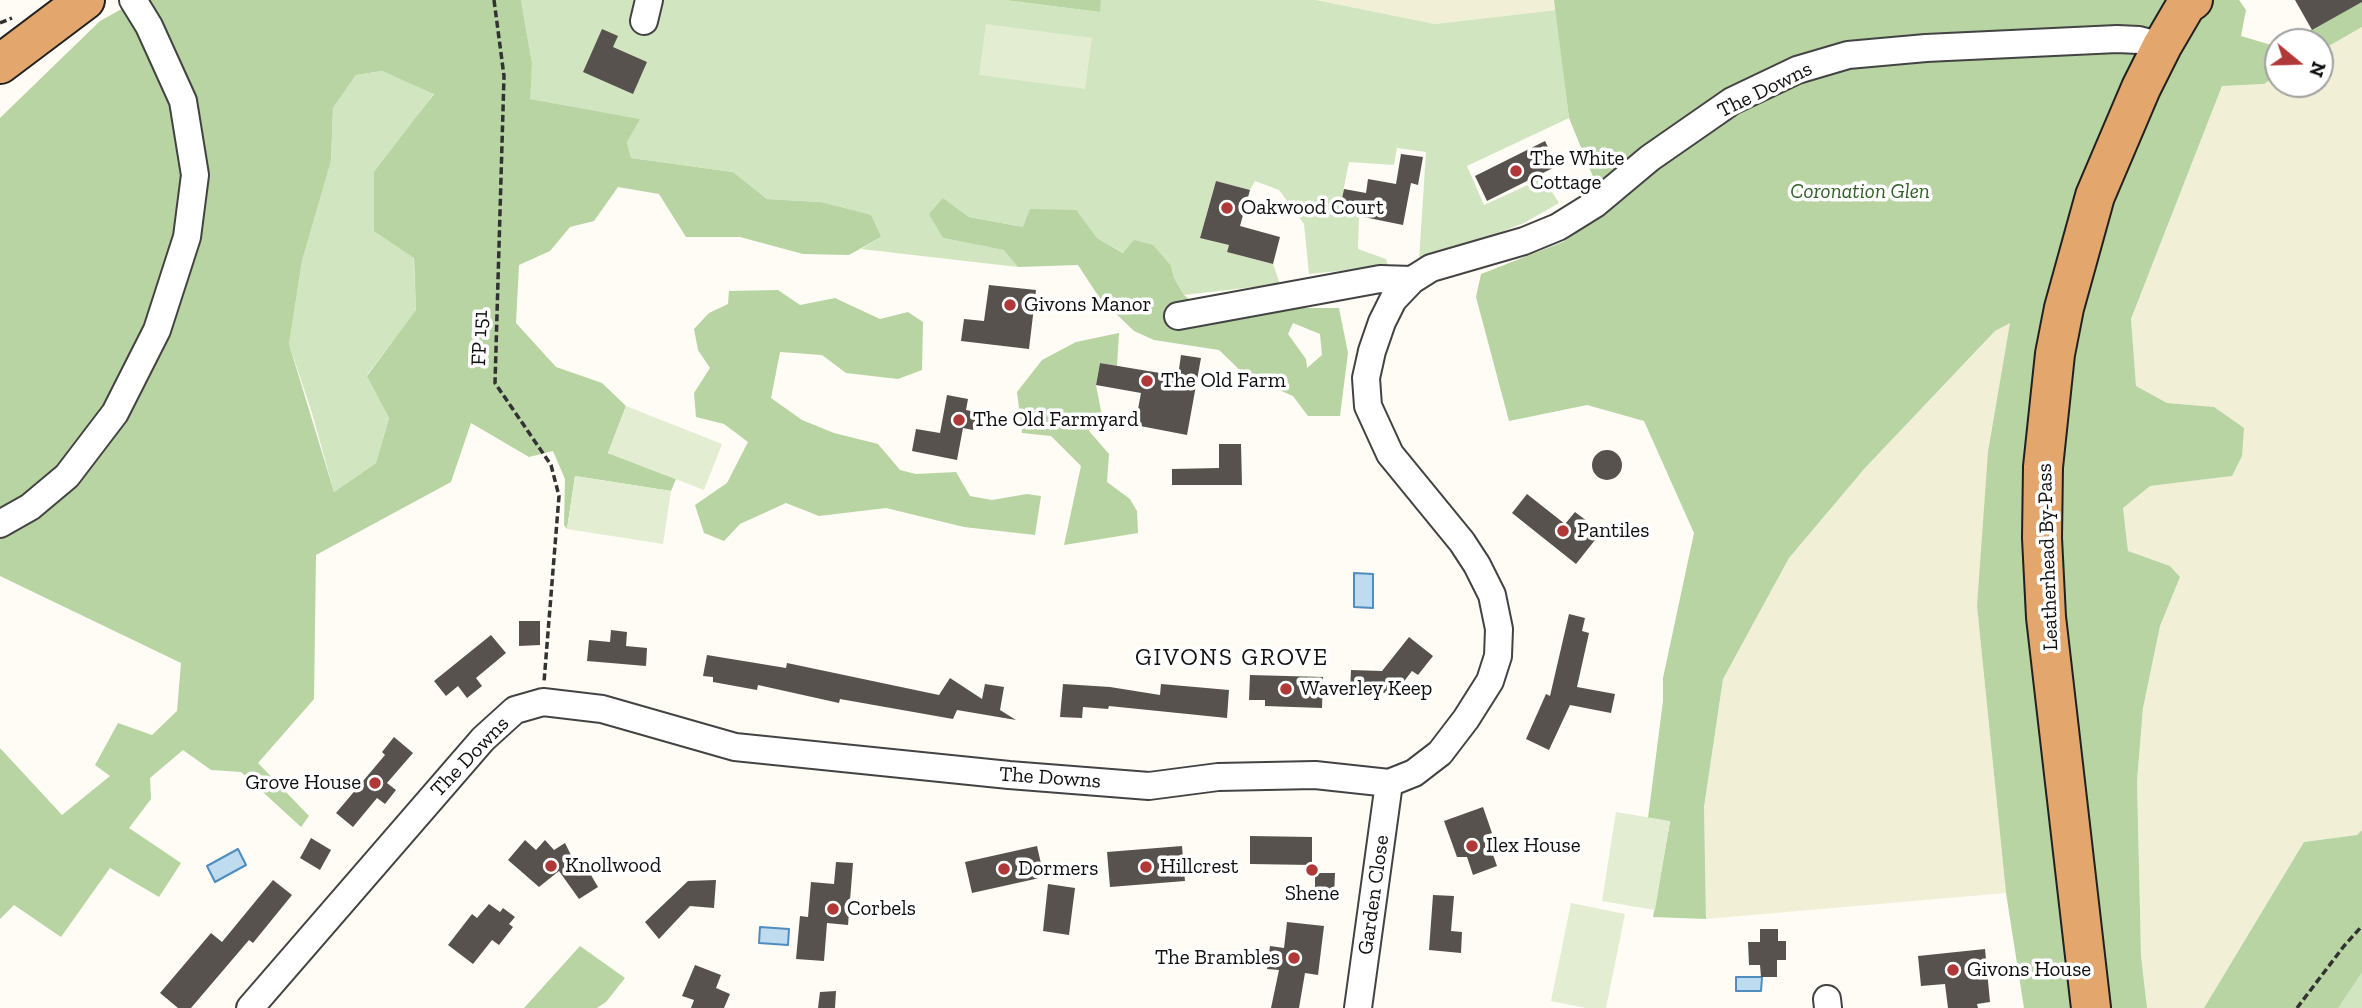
<!DOCTYPE html>
<style>
body{margin:0}
#map{position:relative;width:2362px;height:1008px;overflow:hidden;background:#fefcf4;font-family:"Zilla Slab",serif}
canvas{display:block}
.north{position:absolute;left:2264px;top:28px;width:70px;height:70px;box-sizing:border-box;background:#fff;border:2px solid #9f9f9f;border-radius:50%;rotate:109deg;font-size:19px;font-weight:700;line-height:28px;text-align:center;color:#101010}
.north::after{content:'';display:block;margin:auto;width:24px;height:32px;background:#b03839;clip-path:polygon(50% 0,100% 100%,50% 72%,0 100%)}
</style>
<div id="map">
<canvas width="2362" height="1008"></canvas>
<div class="north">N</div>
</div>
<script>
const context = document.querySelector('canvas').getContext('2d');
context.lineJoin = 'round';
function fill(path, color) {
  context.fillStyle = color;
  context.fill(path, 'evenodd');
}
function shape(rows) {
  const path = new Path2D();
  for (const r of rows) {
    if (r.length === 3) {
      path.moveTo(r[0] + r[2], r[1]);
      path.arc(r[0], r[1], r[2], 0, 2 * Math.PI);
      continue;
    }
    path.moveTo(r[0], r[1]);
    for (let i = 2; i < r.length; i += 2) path.lineTo(r[i], r[i + 1]);
  }
  return path;
}
function stroke(path, color, width, dash) {
  context.strokeStyle = color;
  context.lineWidth = width;
  context.lineCap = dash ? 'butt' : 'round';
  context.setLineDash(dash || []);
  context.stroke(path);
}
function label(font, color, halo, rows, align = 'center') {
  context.font = font + ' "Zilla Slab",serif';
  context.lineWidth = 7;
  context.setLineDash([]);
  context.textBaseline = 'middle';
  context.strokeStyle = halo;
  context.fillStyle = color;
  for (const [text, x, y, turn = 0] of rows) {
    context.save();
    context.translate(x, y);
    context.rotate((+turn || 0) * Math.PI / 180);
    context.textAlign = isNaN(turn) ? turn : align;
    if (halo) context.strokeText(text, 0, 0);
    context.fillText(text, 0, 0);
    context.restore();
  }
}
const farmland = shape([
 [1316,0,1554,0,1556,10,1435,24],
 [2362,27,2362,830,2357,835,2304,842,2204,1008,2147,1008,2141,956,2137,781,2143,708,2160,626,2180,577,2170,566,2128,551,2123,507,2150,486,2232,476,2214,407,2167,403,2136,386,2131,319,2222,86,2264,84,2278,75,2278,84,2320,84,2320,51],
 [2010,322,1977,606,2006,893,1706,919,1704,807,1723,679,1789,558,1865,468,1995,331]
]);
const green = shape([
 [521,0,1005,0,1099,12,1101,0,1316,0,1435,24,1556,10,1569,118,1467,166,1484,205,1543,178,1559,203,1524,223,1457,249,1419,260,1426,152,1397,148,1394,165,1349,162,1339,212,1359,216,1358,249,1386,259,1388,266,1309,274,1304,224,1279,190,1255,181,1250,190,1216,181,1200,237,1229,245,1227,252,1273,264,1280,284,1184,295,1174,278,1171,266,1124,253,1097,238,1075,210,1023,227,969,217,943,198,943,238,1005,250,1018,267,861,249,881,237,820,202,767,199,733,172,631,158,627,142,639,119,529,99,532,63],
 [382,71,434,93,408,130,416,311,367,375,389,418,376,463,334,492,312,413,289,344,302,261,331,161,333,108,356,75],
 [2362,939,2362,1008,2305,1008]
]);
const forest = shape([
 [138,0,521,0,532,63,530,99,640,119,627,142,631,158,733,172,767,199,820,202,871,215,881,237,849,255,803,254,740,237,686,237,659,194,618,187,594,221,570,227,550,251,519,265,516,323,556,367,602,383,626,406,608,453,676,479,671,491,575,476,567,529,564,525,565,479,553,451,529,457,471,423,451,482,316,555,314,699,258,763,309,816,301,827,241,772,211,770,183,750,150,778,151,799,129,828,181,863,159,897,110,868,61,937,14,905,0,919,0,748,62,815,110,776,95,765,118,723,152,735,177,711,181,663,0,576,0,118,100,21],
 [382,71,434,94,374,172,374,231,414,258,416,310,367,376,389,418,376,463,334,492,289,344,302,261,331,161,333,108,356,75],
 [1005,0,1101,0,1100,12],
 [1554,0,2169,0,2039,400,2077,1008,2024,1008,2006,893,1977,606,1988,452,2010,323,1995,331,1865,468,1789,558,1723,679,1704,807,1706,919,1653,917,1670,822,1648,818,1663,701,1663,678,1694,533,1644,421,1587,405,1509,421,1476,297,1481,274,1563,242,1607,211,1569,118],
 [2210,0,2239,0,2246,10,2241,36,2278,47,2278,75,2264,84,2222,86,2131,319,2136,386,2167,403,2214,407,2244,428,2242,456,2232,476,2150,486,2123,508,2128,551,2170,566,2180,577,2160,626,2143,708,2137,781,2141,956,2147,1008,2107,1008,2062,622,2060,491,2070,364,2107,217,2142,108],
 [2362,2,2362,27,2320,51,2320,42,2289,42],
 [943,198,969,217,1023,227,1030,209,1076,210,1097,238,1123,253,1134,240,1153,245,1171,266,1174,278,1184,295,1215,323,1284,308,1339,308,1348,353,1340,416,1308,416,1293,396,1246,376,1219,350,1154,340,1134,331,1099,297,1078,265,1018,267,1004,250,943,238,929,214],
 [1293,323,1320,334,1322,355,1307,368,1306,359,1288,334],
 [778,290,800,305,835,298,880,319,908,312,923,322,922,370,898,379,846,373,822,355,780,352,771,398,802,420,834,433,878,444,900,470,916,474,956,472,970,496,992,500,1027,494,1041,496,1035,535,964,527,886,508,819,516,786,503,740,524,724,541,704,533,695,505,727,483,748,442,724,424,696,417,694,393,710,368,698,350,694,329,709,313,728,304,729,291],
 [1119,333,1117,366,1100,363,1096,385,1102,416,1089,431,1109,454,1107,482,1130,499,1137,511,1138,533,1064,545,1081,466,1051,436,1022,433,1017,392,1042,360,1076,342],
 [2362,830,2362,972,2338,1008,2204,1008,2304,842,2357,835],
 [580,946,625,978,606,1002,597,1008,524,1008]
]);
const pitch = shape([
 [986,24,1092,38,1085,89,979,75],
 [626,406,722,444,704,490,608,453],
 [575,476,671,491,663,544,567,529],
 [1616,812,1670,821,1655,910,1602,901],
 [1571,903,1625,914,1606,1008,1586,1008,1551,1001]
]);
const water = shape([
 [1354,573,1373,574,1373,608,1354,607,1354,573],
 [238,849,246,865,215,882,207,866,238,849],
 [760,927,789,929,788,945,759,943,760,927],
 [1736,977,1762,977,1761,991,1736,991,1736,977]
]);
const building = shape([
 [2295,0,2362,0,2362,2,2312,30],
 [602,29,618,36,613,47,647,62,633,94,583,72],
 [1545,141,1557,166,1487,201,1475,176],
 [1401,154,1423,157,1418,185,1411,183,1403,225,1339,212,1344,189,1366,193,1368,179,1396,184],
 [1216,181,1250,190,1240,226,1280,237,1273,264,1227,252,1229,245,1200,238],
 [989,285,1036,290,1029,349,961,341,964,319,984,321],
 [1181,355,1201,358,1187,435,1135,425,1141,393,1096,385,1100,363,1178,376],
 [947,395,968,399,966,410,977,412,973,430,963,428,957,460,912,451,916,429,940,433],
 [1219,444,1241,444,1242,485,1172,485,1172,469,1219,468],
 [1607,465,15],
 [1527,494,1565,524,1575,512,1595,527,1588,535,1595,540,1576,564,1512,513],
 [1569,614,1585,618,1582,631,1589,633,1577,687,1615,694,1611,713,1570,705,1549,750,1526,739,1546,694,1550,696],
 [519,621,540,621,540,645,519,646],
 [611,630,627,632,626,646,647,648,646,666,587,661,589,640,610,642],
 [491,635,506,653,476,678,482,686,467,698,458,686,446,696,434,681],
 [1409,637,1433,656,1418,675,1412,671,1395,693,1350,692,1351,670,1382,671],
 [707,655,786,668,787,663,939,695,950,678,982,699,985,684,1004,687,1000,710,1016,720,957,710,953,719,840,699,839,703,758,685,757,690,713,682,713,677,703,676],
 [1250,675,1323,677,1322,708,1265,706,1265,700,1249,700],
 [1063,684,1110,687,1160,695,1161,684,1229,690,1227,718,1109,706,1108,709,1083,707,1082,718,1060,717],
 [394,737,413,753,387,783,396,790,385,804,377,798,353,827,336,813,385,755,382,752],
 [1483,807,1492,833,1486,835,1497,866,1473,875,1467,857,1457,857,1444,821],
 [1250,836,1312,837,1312,865,1250,864],
 [311,838,331,850,320,870,300,858],
 [525,840,536,850,545,840,554,850,565,843,574,861,581,858,598,887,579,899,559,871,539,887,508,860],
 [1037,846,1044,877,972,893,965,862],
 [1182,846,1185,881,1110,887,1107,852],
 [836,862,853,863,848,925,827,923,824,961,796,959,800,916,808,917,811,882,834,884],
 [1315,873,1335,873,1334,896,1315,896],
 [273,880,292,895,253,943,249,940,191,1008,178,1008,160,993,211,933,222,942],
 [716,880,714,908,690,906,659,939,645,922,688,881],
 [1048,884,1075,888,1069,935,1043,931],
 [1433,895,1454,896,1451,931,1462,932,1461,953,1429,950],
 [489,904,500,912,503,908,515,917,509,924,513,927,499,945,492,940,473,964,448,945,472,914,477,918],
 [1287,922,1324,926,1318,975,1305,973,1299,1008,1271,1008,1279,970,1267,969,1270,946,1284,948],
 [1760,929,1778,929,1778,941,1786,941,1786,960,1777,960,1777,977,1761,977,1760,965,1749,965,1748,942,1760,942],
 [1985,949,1990,1002,1977,1004,1978,1008,1948,1008,1945,984,1921,986,1918,956],
 [695,965,721,975,716,988,730,994,724,1008,691,1008,694,1000,682,996],
 [836,991,835,1008,818,1008,820,992]
]);
const path = shape([
 [494,0,504,76,495,383,551,465,559,496,544,682],
 [0,23,12,18],
 [2297,1008,2344,946,2362,926]
]);
const minor = shape([
 [644,21,649,0],
 [1178,316,1380,279,1412,280],
 [0,524,30,507,67,476,115,413,157,330,187,237,195,175,183,101,149,26,133,0],
 [1827,999,1828,1008],
 [250,1008,483,739,515,710,543,702,602,709,735,747,1009,775,1149,786,1218,777,1315,775,1389,783,1414,773,1440,753,1466,719,1490,681,1498,656,1499,629,1492,595,1477,565,1462,542,1390,454,1368,406,1366,378,1372,351,1382,322,1393,300,1412,280,1431,268,1524,241,1558,227,1595,204,1650,158,1732,101,1797,70,1848,55,1926,48,2117,39,2139,40,2162,46],
 [1358,1008,1389,783]
]);
const highway = shape([
 [0,64,85,0],
 [2091,1008,2046,617,2042,538,2043,467,2055,354,2064,308,2095,196,2141,88,2162,46,2186,5,2193,0]
]);
const markers = [
 [1516,171,7,"#b03839"],
 [1227,208,7,"#b03839"],
 [1010,305,7,"#b03839"],
 [1147,381,7,"#b03839"],
 [959,420,7,"#b03839"],
 [1563,531,7,"#b03839"],
 [1286,689,7,"#b03839"],
 [375,783,7,"#b03839"],
 [1472,846,7,"#b03839"],
 [551,866,7,"#b03839"],
 [1146,867,7,"#b03839"],
 [1004,869,7,"#b03839"],
 [1312,870,7,"#b03839"],
 [833,909,7,"#b03839"],
 [1294,958,7,"#b03839"],
 [1953,970,7,"#b03839"]
];
const streetNames = [
 ["The Downs",1765,90,-26],
 ["FP 151",480,338,-88],
 ["Leatherhead By-Pass",2048,557,-92],
 ["The Downs",470,757,-46],
 ["The Downs",1050,778,4],
 ["Garden Close",1374,895,-82]
];
const poiNames = [
 ["The White",1530,159],
 ["Cottage",1530,183],
 ["Oakwood Court",1241,208],
 ["Givons Manor",1024,305],
 ["The Old Farm",1161,381],
 ["The Old Farmyard",973,420],
 ["Pantiles",1577,531],
 ["Waverley Keep",1300,689],
 ["Grove House",361,783,"right"],
 ["Ilex House",1486,846],
 ["Knollwood",565,866],
 ["Hillcrest",1160,867],
 ["Dormers",1018,869],
 ["Shene",1312,894,"center"],
 ["Corbels",847,909],
 ["The Brambles",1280,958,"right"],
 ["Givons House",1967,970]
];
const parkNames = [
 ["Coronation Glen",1860,192]
];
const quarterNames = [
 ["GIVONS GROVE",1232,658]
];
fill(farmland, '#f1f0d6');
fill(green, '#d2e5c1');
fill(forest, '#b7d4a2');
fill(pitch, '#e3edd1');
fill(water, '#bedbef');
stroke(water, '#4e8dbe', 2);
fill(building, '#57524d');
stroke(minor, '#434343', 30);
stroke(highway, '#212121', 42);
stroke(path, '#323232', 3.5, [7, 3.5]);
stroke(minor, '#fff', 26);
stroke(highway, '#e3a76d', 38);
for (const [x, y, r, color] of markers) {
  const dot = new Path2D();
  dot.arc(x, y, r, 0, 2 * Math.PI);
  context.fillStyle = color;
  context.fill(dot);
  stroke(dot, '#fff', 2.5);
}
label('21px', '#101010', '#fff', streetNames);
label('21px', '#101010', '#fff', poiNames, 'left');
label('italic 21px', '#316027', '#fff', parkNames);
context.letterSpacing = '2px';
label('24px', '#101010', '#fff', quarterNames);
context.letterSpacing = '0px';
</script>
